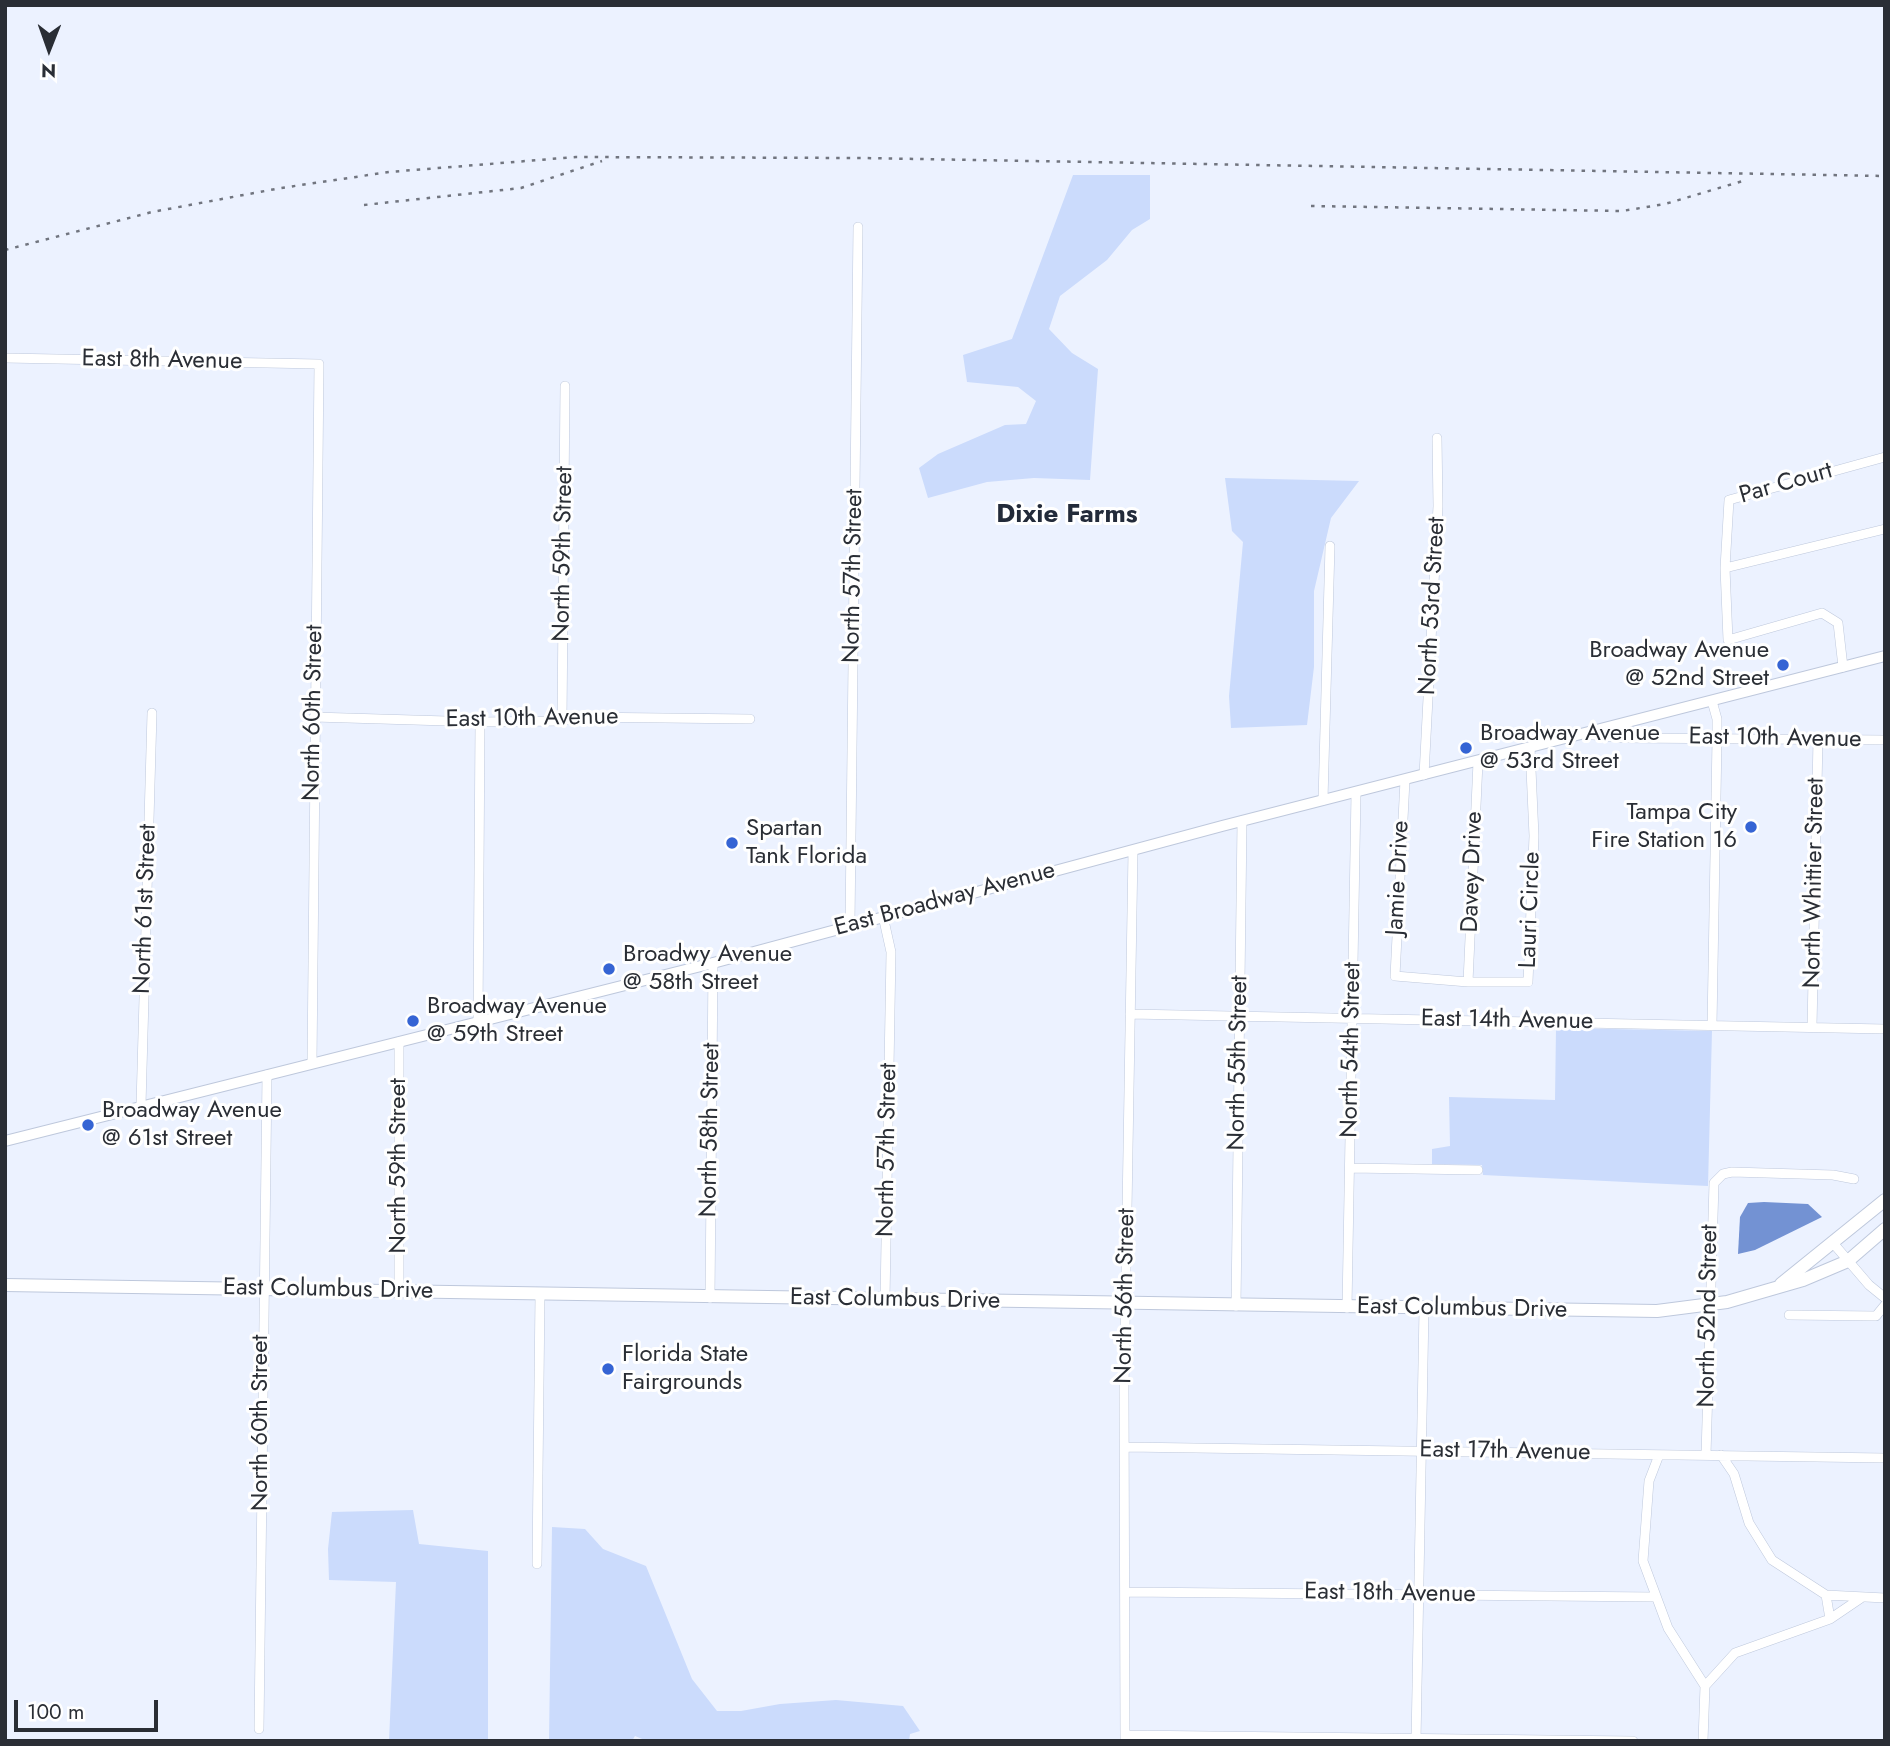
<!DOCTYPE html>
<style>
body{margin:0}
#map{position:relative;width:1890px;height:1746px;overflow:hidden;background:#ecf2ff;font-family:Jost,sans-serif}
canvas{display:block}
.frame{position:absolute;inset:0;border:7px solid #2a2e35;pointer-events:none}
.north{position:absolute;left:14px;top:14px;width:70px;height:70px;-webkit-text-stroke:5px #fff;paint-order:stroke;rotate:181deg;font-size:19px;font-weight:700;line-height:28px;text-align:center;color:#2a2e35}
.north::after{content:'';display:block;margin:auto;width:24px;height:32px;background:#2a2e35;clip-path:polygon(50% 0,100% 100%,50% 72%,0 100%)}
.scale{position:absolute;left:14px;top:1700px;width:144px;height:32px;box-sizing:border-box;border:4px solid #2a2e35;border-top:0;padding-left:9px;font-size:21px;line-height:24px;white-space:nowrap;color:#2a2e35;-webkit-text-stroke:5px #fff;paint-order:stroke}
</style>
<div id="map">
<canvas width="1890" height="1746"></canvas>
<div class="frame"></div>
<div class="north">N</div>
<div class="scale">100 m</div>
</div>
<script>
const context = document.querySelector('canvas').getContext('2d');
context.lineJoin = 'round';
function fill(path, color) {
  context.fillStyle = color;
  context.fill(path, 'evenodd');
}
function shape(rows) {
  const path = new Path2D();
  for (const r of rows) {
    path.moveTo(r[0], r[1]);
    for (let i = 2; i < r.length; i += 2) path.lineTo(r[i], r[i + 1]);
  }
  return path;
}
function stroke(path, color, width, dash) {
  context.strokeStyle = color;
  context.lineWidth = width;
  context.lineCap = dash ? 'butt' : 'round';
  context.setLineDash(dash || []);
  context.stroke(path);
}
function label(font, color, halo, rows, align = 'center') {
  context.font = font + ' Jost,sans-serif';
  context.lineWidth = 6;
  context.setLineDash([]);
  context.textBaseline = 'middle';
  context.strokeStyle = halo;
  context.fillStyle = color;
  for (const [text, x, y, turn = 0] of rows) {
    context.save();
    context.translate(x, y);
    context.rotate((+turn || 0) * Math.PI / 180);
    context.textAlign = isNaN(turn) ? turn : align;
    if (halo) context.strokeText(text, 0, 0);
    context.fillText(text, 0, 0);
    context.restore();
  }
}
const green = shape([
 [1073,175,1150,175,1150,219,1132,230,1107,260,1060,296,1049,329,1072,353,1098,369,1090,480,1034,478,987,482,928,498,919,468,938,454,1005,425,1026,424,1036,401,1018,387,967,382,963,355,1012,339],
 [1225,478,1359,481,1331,518,1314,591,1314,667,1307,725,1231,728,1229,696,1243,542,1232,531],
 [1556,1028,1712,1031,1708,1186,1483,1175,1482,1165,1432,1164,1432,1149,1450,1146,1449,1097,1555,1100],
 [413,1510,419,1544,488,1551,488,1741,389,1741,396,1582,329,1580,328,1549,332,1512],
 [552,1527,585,1529,603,1549,646,1566,692,1679,717,1711,741,1711,780,1704,836,1700,903,1706,920,1731,910,1734,909,1741,647,1741,635,1736,632,1741,549,1741]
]);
const water = shape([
 [1764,1202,1808,1204,1822,1217,1755,1250,1738,1254,1740,1217,1748,1203]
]);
const minor = shape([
 [5,358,319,364,312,1063],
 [1725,568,1885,529],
 [1843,667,1838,623,1822,613,1728,640,1725,568,1729,500,1885,457],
 [1712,701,1717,719,1717,739,1712,1026],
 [314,717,480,722,562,721,578,717,750,719],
 [562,721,565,386],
 [1583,734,1625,738,1885,740],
 [1424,775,1438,506,1437,438],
 [1405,780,1395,976,1468,982,1528,982,1534,836,1530,747],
 [1323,800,1330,546],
 [883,916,891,952,885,1300],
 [850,924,858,227],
 [1468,982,1478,762],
 [1130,1014,1885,1029],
 [478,1020,480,722],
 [1812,1027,1818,739],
 [141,1105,152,713],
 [1350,1168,1478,1170],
 [1833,1243,1869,1285,1885,1298],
 [399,1290,399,1042],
 [710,1298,713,963],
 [1236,1306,1242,821],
 [1347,1308,1356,793],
 [1789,1315,1876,1316,1885,1305],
 [1126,1447,1885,1458],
 [1659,1455,1649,1481,1643,1561,1668,1628,1705,1686,1703,1741],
 [1706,1455,1714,1183,1723,1174,1732,1172,1833,1175,1854,1179],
 [1721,1455,1734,1474,1749,1523,1772,1560,1826,1595,1885,1598],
 [537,1564,540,1294],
 [1126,1592,1655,1597],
 [1826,1595,1830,1619],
 [1705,1686,1735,1653,1830,1619,1861,1598],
 [259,1729,267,1075],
 [1126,1735,1633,1741],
 [1125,1741,1124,1389,1133,851],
 [1416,1741,1424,1309]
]);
const tertiary = shape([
 [5,1141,713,963,1222,826,1885,656]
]);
const secondary = shape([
 [1781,1284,1885,1200],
 [5,1285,1657,1311,1727,1302,1803,1280,1848,1261,1885,1229]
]);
const rail = shape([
 [364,205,521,188,602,161],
 [1311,206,1622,211,1665,204,1746,180],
 [5,250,152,212,281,188,389,172,576,157,861,158,1885,176]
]);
const markers = [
 [1783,665,7,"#3564d4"],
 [1466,748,7,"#3564d4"],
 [1751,827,7,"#3564d4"],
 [732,843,7,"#3564d4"],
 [609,969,7,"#3564d4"],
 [413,1021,7,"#3564d4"],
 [88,1125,7,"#3564d4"],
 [608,1369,7,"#3564d4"]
];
const streetNames = [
 ["East 8th Avenue",162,361,1],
 ["Par Court",1786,484,-16],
 ["North 59th Street",564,554,-89],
 ["North 57th Street",854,576,-89],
 ["North 53rd Street",1433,606,-87],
 ["North 60th Street",314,713,-89],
 ["East 10th Avenue",532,719,-1],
 ["East 10th Avenue",1775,739,1],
 ["Davey Drive",1473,872,-88],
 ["Jamie Drive",1399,878,-87],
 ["North Whittier Street",1815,883,-89],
 ["East Broadway Avenue",945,900,-15],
 ["North 61st Street",146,909,-88],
 ["Lauri Circle",1531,910,-88],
 ["East 14th Avenue",1507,1021,1],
 ["North 54th Street",1352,1050,-89],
 ["North 55th Street",1239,1063,-89],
 ["North 58th Street",711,1130,-89],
 ["North 57th Street",888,1150,-89],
 ["North 59th Street",399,1166,-90],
 ["East Columbus Drive",328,1290,1],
 ["North 56th Street",1126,1296,-89],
 ["East Columbus Drive",895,1300,1],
 ["East Columbus Drive",1462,1309,1],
 ["North 52nd Street",1709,1316,-89],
 ["North 60th Street",261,1423,-90],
 ["East 17th Avenue",1505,1452,1],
 ["East 18th Avenue",1390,1594,1]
];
const poiNames = [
 ["Broadway Avenue",1769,651,"right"],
 ["@ 52nd Street",1769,679,"right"],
 ["Broadway Avenue",1480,734],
 ["@ 53rd Street",1480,762],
 ["Tampa City",1737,813,"right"],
 ["Fire Station 16",1737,841,"right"],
 ["Spartan",746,829],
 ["Tank Florida",746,857],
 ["Broadwy Avenue",623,955],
 ["@ 58th Street",623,983],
 ["Broadway Avenue",427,1007],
 ["@ 59th Street",427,1035],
 ["Broadway Avenue",102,1111],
 ["@ 61st Street",102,1139],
 ["Florida State",622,1355],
 ["Fairgrounds",622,1383]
];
const neighbourhoodNames = [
 ["Dixie Farms",1067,516]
];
fill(green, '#cbdbfc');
fill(water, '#7392d3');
stroke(minor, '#bec8dc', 10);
stroke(tertiary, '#bec8dc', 12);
stroke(secondary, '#bec8dc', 14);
stroke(minor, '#fff', 9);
stroke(tertiary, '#fff', 10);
stroke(secondary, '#fff', 12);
stroke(rail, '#71757f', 2.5, [3.5, 7]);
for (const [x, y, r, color] of markers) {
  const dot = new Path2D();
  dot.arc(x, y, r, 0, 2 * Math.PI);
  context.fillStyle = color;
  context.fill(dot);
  stroke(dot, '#fff', 2.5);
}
label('24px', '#2a2e35', '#fff', streetNames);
label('24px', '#2a2e35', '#fff', poiNames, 'left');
label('bold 26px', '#232b3a', '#fff', neighbourhoodNames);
</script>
